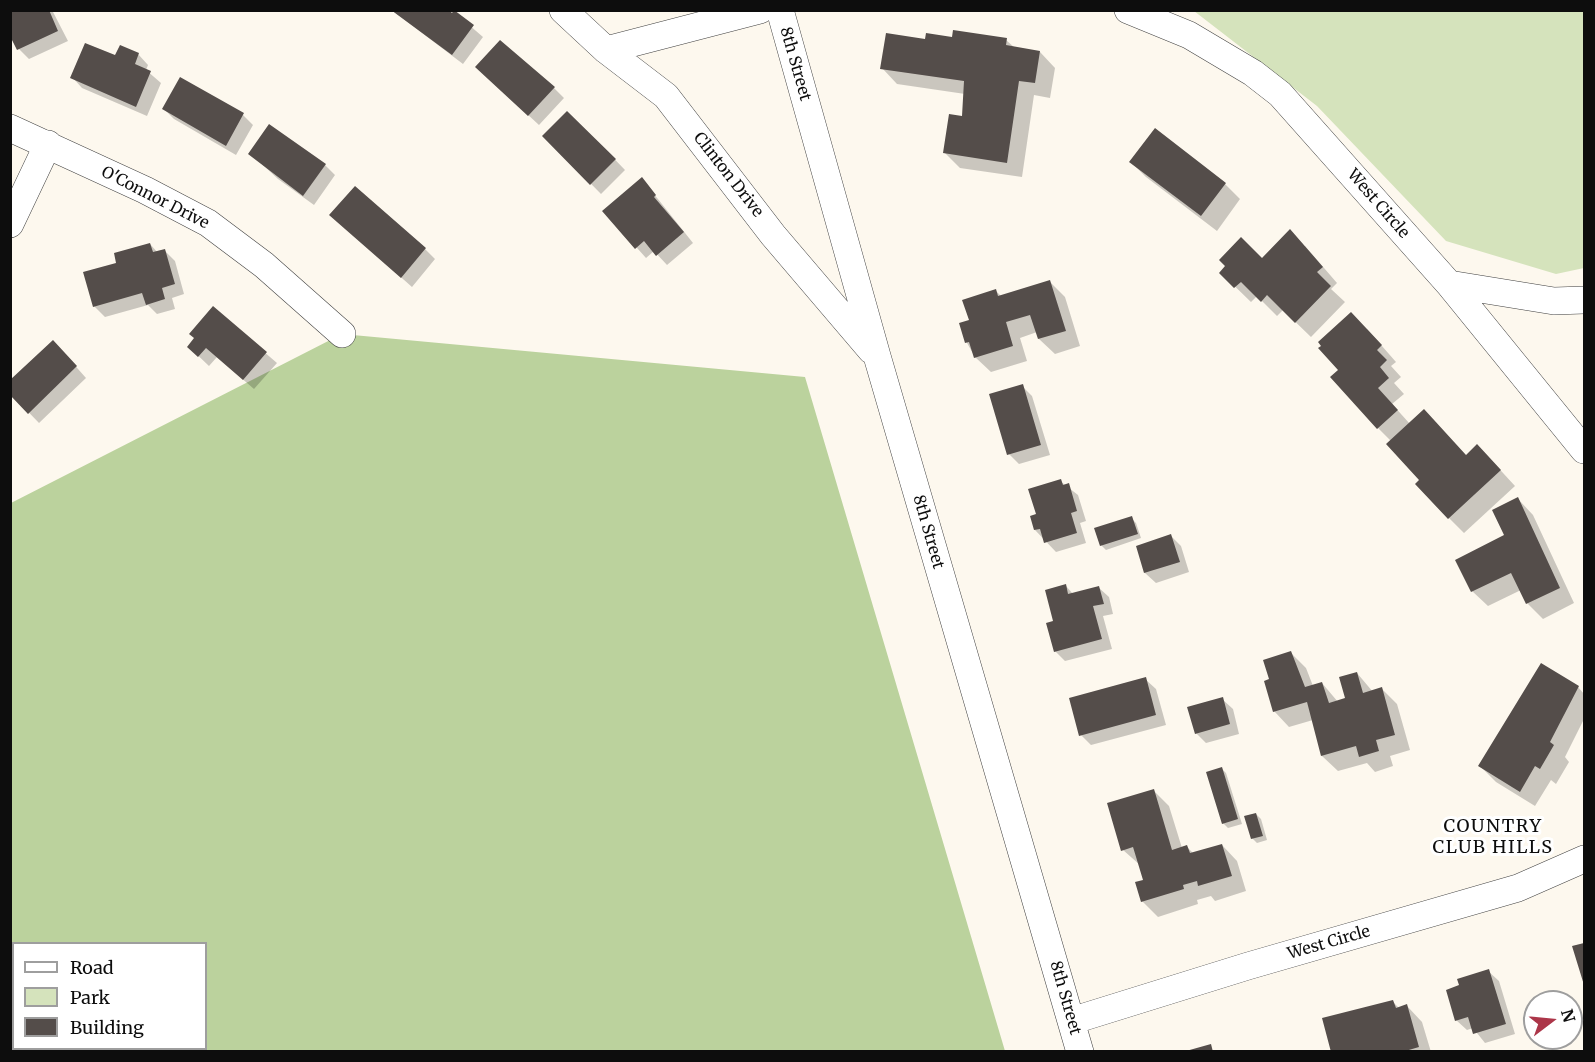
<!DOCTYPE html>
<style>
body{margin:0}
#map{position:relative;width:1595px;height:1062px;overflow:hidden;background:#fdf8ee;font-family:Merriweather,serif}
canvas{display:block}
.frame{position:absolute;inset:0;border:12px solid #0d0d0d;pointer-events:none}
.legend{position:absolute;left:12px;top:942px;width:195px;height:108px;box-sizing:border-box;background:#fff;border:2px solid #9e9e9e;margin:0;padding:8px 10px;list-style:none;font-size:18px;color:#0d0d0d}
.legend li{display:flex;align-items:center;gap:12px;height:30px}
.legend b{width:30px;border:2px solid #9e9e9e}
.north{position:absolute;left:1523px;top:990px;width:60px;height:60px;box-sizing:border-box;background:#fff;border:2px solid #9e9e9e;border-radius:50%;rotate:74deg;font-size:16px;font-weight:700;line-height:24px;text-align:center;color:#0d0d0d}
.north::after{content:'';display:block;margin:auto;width:21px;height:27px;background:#ac3649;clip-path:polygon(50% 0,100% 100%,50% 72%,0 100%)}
</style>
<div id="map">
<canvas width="1595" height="1062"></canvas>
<div class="frame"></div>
<ul class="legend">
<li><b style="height:8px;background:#fff"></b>Road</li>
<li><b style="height:16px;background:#d5e3bc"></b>Park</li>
<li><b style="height:16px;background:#544d4a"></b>Building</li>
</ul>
<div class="north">N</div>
</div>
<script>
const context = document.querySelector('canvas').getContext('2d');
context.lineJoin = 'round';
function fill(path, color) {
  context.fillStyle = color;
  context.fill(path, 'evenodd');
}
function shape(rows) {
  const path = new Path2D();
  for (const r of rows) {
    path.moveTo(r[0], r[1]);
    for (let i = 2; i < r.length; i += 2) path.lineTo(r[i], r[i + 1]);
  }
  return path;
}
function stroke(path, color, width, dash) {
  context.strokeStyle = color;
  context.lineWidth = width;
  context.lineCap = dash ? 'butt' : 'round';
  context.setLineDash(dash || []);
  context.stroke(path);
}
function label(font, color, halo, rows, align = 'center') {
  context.font = font + ' Merriweather,serif';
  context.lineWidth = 6;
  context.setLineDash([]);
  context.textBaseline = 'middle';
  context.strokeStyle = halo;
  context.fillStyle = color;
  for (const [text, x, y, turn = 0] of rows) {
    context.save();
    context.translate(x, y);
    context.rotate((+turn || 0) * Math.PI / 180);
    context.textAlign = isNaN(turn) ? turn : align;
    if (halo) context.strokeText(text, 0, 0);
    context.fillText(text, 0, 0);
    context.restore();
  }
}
const green = shape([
 [1194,11,1584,11,1584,268,1556,274,1446,241,1317,106]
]);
const forest = shape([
 [342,334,805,377,1005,1051,11,1052,11,503],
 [14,944,206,944,206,1048,14,1048]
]);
const shadow = shape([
 [10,10,52,10,68,41,29,59,19,49],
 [393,11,452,15,454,12,483,37,463,64],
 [953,39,1006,40,1015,48,1040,52,1055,68,1050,98,1034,95,1022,177,960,168,945,153,963,118,965,94,897,84,882,68,926,40],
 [138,54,148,65,146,70,161,83,147,116,82,88,72,77,116,57],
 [487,77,554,88,564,98,539,125],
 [164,109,243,115,253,125,236,155,174,119],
 [544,136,600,144,625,170,601,194],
 [250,153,325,165,335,175,314,205,278,179],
 [1131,162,1225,184,1240,199,1217,231,1146,177],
 [642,179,693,243,667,265,654,251,646,258,604,211],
 [342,225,425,249,435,259,412,287],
 [150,244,158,253,165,251,175,261,184,294,172,298,175,309,157,314,148,305,105,317,94,306,118,264],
 [1305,246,1337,283,1331,289,1345,302,1311,337,1283,310,1277,316,1257,296,1251,302,1221,273],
 [1049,281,1065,297,1080,346,1055,354,1039,339,1037,332,1020,338,1027,361,991,372,975,357,967,343,961,324,970,321,996,291,1001,296],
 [213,308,277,363,254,389,217,357,209,366,189,347],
 [1367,329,1396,362,1391,366,1401,377,1394,383,1404,394,1392,404,1410,424,1466,456,1492,461,1515,486,1464,533,1449,518,1391,441,1378,428,1340,370],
 [63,352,86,378,39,423,10,393],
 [1022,386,1032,396,1050,455,1019,464,1009,454],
 [1060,481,1078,495,1086,521,1080,523,1086,543,1056,552,1035,530,1038,515],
 [1518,499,1533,515,1574,603,1543,619,1527,603,1521,590,1488,606,1472,591,1506,536],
 [1131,518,1136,523,1141,538,1106,550,1101,545],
 [1171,536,1181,546,1189,572,1156,583,1145,573,1137,546],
 [1066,586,1073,594,1098,587,1109,597,1113,614,1103,616,1112,649,1065,661,1055,651,1055,623],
 [1291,653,1306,668,1313,686,1322,683,1338,702,1347,699,1357,673,1373,692,1382,689,1397,704,1410,750,1390,756,1393,766,1375,772,1367,763,1338,771,1322,756,1313,720,1289,727,1274,711,1271,680],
 [1145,679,1156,689,1166,725,1091,745,1081,735],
 [1578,687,1584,694,1584,719,1565,757,1569,762,1556,784,1551,780,1535,806,1496,782,1480,766],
 [1222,699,1233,709,1239,734,1206,743,1196,733],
 [1221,768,1226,773,1242,824,1228,828,1223,823],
 [1154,791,1169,806,1182,848,1187,847,1194,854,1222,845,1237,861,1246,891,1215,901,1211,896,1197,900,1198,904,1158,917,1142,901,1145,881,1140,865,1123,850],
 [1256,814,1261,819,1267,840,1257,843,1252,838],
 [1584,944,1584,981,1574,947],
 [1488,971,1499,981,1515,1034,1485,1043,1473,1028,1467,1030,1456,1020],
 [1393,1002,1399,1008,1407,1006,1422,1022,1431,1052,1333,1052]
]);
const building = shape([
 [10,10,49,10,58,31,17,50,10,36],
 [391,10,449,10,452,13,454,10,474,25,452,55],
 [953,30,1007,38,1006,45,1040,51,1035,83,1019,81,1007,163,943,153,949,114,962,116,964,81,880,69,886,33,925,39,926,33,952,37],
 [500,40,555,87,528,116,475,67],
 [85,43,115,55,120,45,139,53,135,64,151,71,136,107,70,78],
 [180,77,244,113,226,146,162,109],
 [567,111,616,159,590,185,542,136],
 [269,124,326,164,303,196,248,154],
 [1155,128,1226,183,1201,216,1129,162],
 [642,177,656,195,654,197,684,232,656,256,644,241,635,249,602,211],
 [355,186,426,248,401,278,329,215],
 [1290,229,1323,267,1317,272,1331,286,1295,323,1267,295,1261,302,1241,282,1234,288,1219,273,1225,266,1219,260,1241,237,1262,258],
 [150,243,153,252,165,249,175,284,162,288,165,299,146,305,142,293,93,307,83,272,116,263,114,253],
 [1050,280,1066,331,1038,339,1030,315,1006,322,1013,346,974,358,969,342,965,343,959,323,969,320,962,300,996,289,998,296],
 [213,306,267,352,243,380,206,348,198,357,187,347,194,338,189,334],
 [1351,312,1382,345,1377,350,1387,360,1380,367,1389,378,1378,388,1398,410,1377,429,1330,377,1338,370,1318,348,1321,346,1318,342],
 [53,340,77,366,28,414,10,395,10,380],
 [1023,384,1041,445,1007,455,989,394],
 [1424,409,1466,455,1477,444,1501,470,1448,519,1415,484,1419,480,1386,444],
 [1061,479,1063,485,1069,483,1077,511,1071,513,1077,533,1044,543,1040,529,1034,530,1030,516,1036,514,1028,489],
 [1518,497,1560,588,1526,604,1511,573,1471,592,1455,560,1504,535,1492,510],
 [1132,516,1138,534,1100,546,1094,528],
 [1171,534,1180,562,1144,573,1136,546],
 [1066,584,1068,594,1099,586,1104,604,1093,606,1102,639,1054,652,1046,623,1053,621,1045,590],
 [1291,651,1305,687,1322,682,1329,703,1345,698,1339,677,1357,672,1363,693,1382,687,1395,735,1376,740,1379,751,1359,757,1356,746,1321,756,1307,702,1273,712,1264,681,1269,679,1263,660],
 [1541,663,1579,686,1550,742,1554,745,1540,769,1535,766,1520,792,1478,766],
 [1146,677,1156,715,1079,736,1069,698],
 [1223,697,1230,724,1195,734,1187,707],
 [1222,767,1238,819,1222,824,1206,772],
 [1154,789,1172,850,1187,845,1190,853,1222,844,1232,876,1198,886,1197,881,1183,885,1184,889,1141,902,1135,882,1143,880,1133,847,1121,851,1107,803],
 [1256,813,1263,836,1251,839,1244,816],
 [1584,943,1584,985,1572,946],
 [1489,969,1506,1024,1473,1034,1468,1017,1455,1021,1446,990,1459,985,1457,979],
 [1393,1000,1396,1008,1407,1004,1419,1047,1402,1052,1331,1052,1322,1018],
 [1211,1044,1213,1052,1186,1052,1186,1051]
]);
const minor = shape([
 [563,10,606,50,666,96,773,235,871,350],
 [780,10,877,356,1080,1052],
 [1128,10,1189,35,1253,73,1280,94,1449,284,1584,450],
 [606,50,760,10],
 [10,128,145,190,208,223,264,265,342,334],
 [10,224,48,144],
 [1449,284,1554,301,1584,300],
 [1071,1021,1248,966,1518,888,1584,859]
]);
const streetNames = [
 ["8th Street",795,64,74],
 ["Clinton Drive",728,175,52],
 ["O'Connor Drive",155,198,27],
 ["West Circle",1378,204,49],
 ["8th Street",928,532,74],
 ["West Circle",1329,943,-16],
 ["8th Street",1065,998,74]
];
const neighbourhoodNames = [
 ["COUNTRY",1493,827],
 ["CLUB HILLS",1493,848]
];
fill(green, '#d5e3bc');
fill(forest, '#bbd29d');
fill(shadow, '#0003');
fill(building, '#544d4a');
stroke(minor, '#404040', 28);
stroke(minor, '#fff', 27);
label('16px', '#0d0d0d', '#fff', streetNames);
context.letterSpacing = '1.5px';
label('18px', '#0d0d0d', '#fff', neighbourhoodNames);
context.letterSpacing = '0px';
</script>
